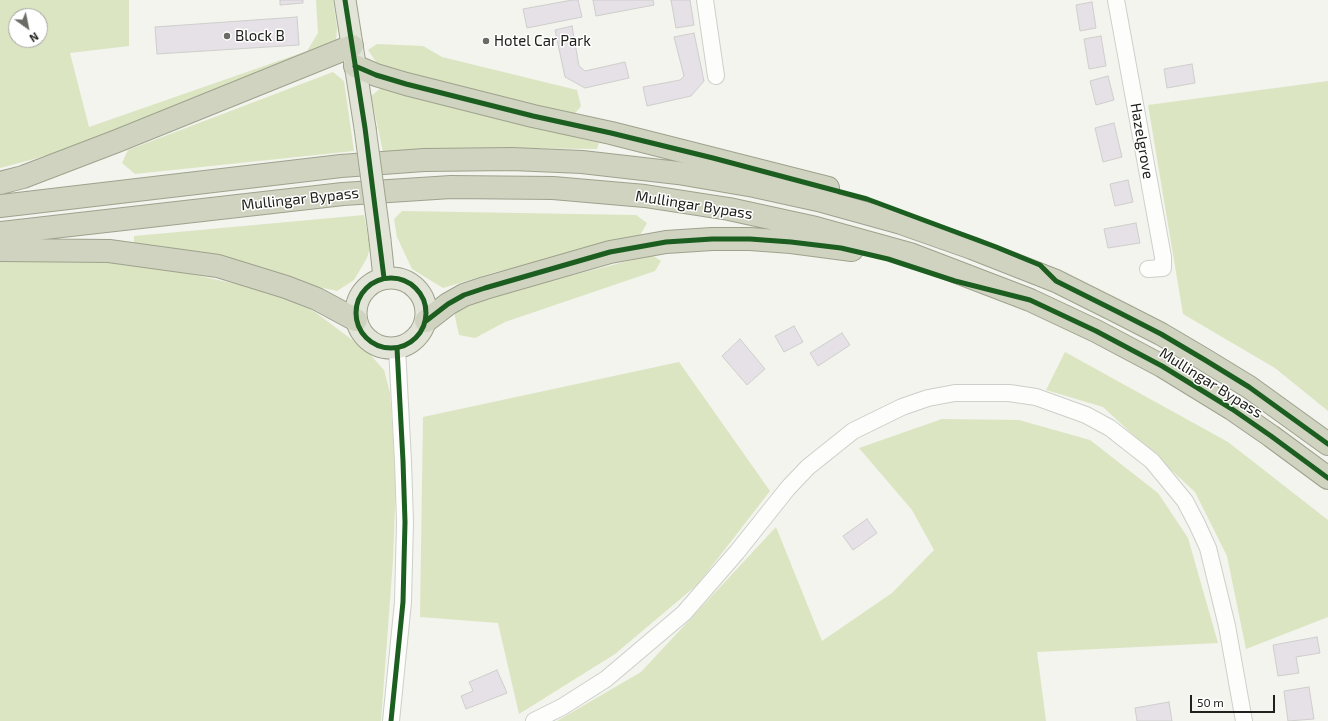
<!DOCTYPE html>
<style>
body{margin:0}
#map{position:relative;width:1328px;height:721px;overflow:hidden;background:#f2f4ed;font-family:"Exo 2",sans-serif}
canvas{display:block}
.north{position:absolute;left:8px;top:8px;width:40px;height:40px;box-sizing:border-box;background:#fff;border:1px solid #a6a6a4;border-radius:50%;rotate:147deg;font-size:11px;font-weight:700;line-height:16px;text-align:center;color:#20211c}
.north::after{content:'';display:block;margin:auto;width:14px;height:18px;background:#6a6b65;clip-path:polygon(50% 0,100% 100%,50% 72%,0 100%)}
.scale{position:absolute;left:1190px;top:695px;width:85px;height:18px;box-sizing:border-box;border:2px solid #20211c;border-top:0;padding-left:5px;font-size:12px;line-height:14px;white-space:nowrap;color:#20211c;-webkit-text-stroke:3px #fff;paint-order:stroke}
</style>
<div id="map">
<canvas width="1328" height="721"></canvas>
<div class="north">N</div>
<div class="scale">50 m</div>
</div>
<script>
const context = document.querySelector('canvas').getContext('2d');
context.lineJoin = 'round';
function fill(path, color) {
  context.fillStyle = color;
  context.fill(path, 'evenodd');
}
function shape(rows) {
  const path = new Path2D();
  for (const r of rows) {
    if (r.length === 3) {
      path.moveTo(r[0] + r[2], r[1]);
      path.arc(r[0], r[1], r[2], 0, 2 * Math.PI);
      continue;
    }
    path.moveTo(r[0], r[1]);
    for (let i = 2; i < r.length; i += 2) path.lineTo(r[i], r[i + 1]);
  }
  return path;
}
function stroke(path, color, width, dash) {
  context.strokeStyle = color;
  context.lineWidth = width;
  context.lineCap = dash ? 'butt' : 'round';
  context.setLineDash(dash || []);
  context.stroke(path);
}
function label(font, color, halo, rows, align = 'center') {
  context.font = font + ' "Exo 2",sans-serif';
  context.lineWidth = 3;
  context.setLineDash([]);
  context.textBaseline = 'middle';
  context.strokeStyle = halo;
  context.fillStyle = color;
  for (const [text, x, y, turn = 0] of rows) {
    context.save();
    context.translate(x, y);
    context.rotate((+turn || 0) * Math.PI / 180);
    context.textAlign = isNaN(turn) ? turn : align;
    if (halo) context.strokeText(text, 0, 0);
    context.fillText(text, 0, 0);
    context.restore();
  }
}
const green = shape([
 [0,0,129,0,129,46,70,53,89,127,307,51,318,33,316,0,333,0,337,28,336,42,116,134,34,159,0,168],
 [16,16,40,16,40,40,16,40],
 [377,44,423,46,442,57,577,90,581,106,574,115,381,69,368,50],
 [333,72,344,81,354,151,135,174,122,163,128,150],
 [1328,81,1328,411,1275,368,1183,314,1148,105],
 [381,88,599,143,597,149,495,148,383,152,371,96],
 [402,211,636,215,647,223,638,239,496,272,443,288,412,269,397,237,394,219],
 [364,215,370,248,367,258,354,280,337,291,134,246,134,236],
 [652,255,661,261,655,271,505,322,475,338,459,335,454,312,470,301],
 [101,260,172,270,269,291,315,312,367,351,384,370,390,393,396,481,393,560,381,721,0,721,0,261],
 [1065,352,1228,442,1328,520,1328,617,1246,649,1227,556,1195,492,1103,407,1046,390],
 [679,362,770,491,698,584,615,654,519,714,498,623,420,617,423,417],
 [942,419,1019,420,1090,440,1158,493,1188,538,1218,643,1037,652,1046,721,557,721,641,672,776,527,822,641,892,593,934,550,912,510,859,448]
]);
const building = shape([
 [280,0,303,0,303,3,280,5,280,0],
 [572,0,578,0,582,17,527,28,523,9,572,0],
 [593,0,653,0,654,5,596,16,593,0],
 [671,0,690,0,694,25,676,28,671,0],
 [1092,2,1096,28,1080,31,1076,5,1092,2],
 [297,17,299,45,157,54,155,27,297,17],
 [572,26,579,66,585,71,625,62,629,78,585,88,565,77,555,30,572,26],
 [694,33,704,81,691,96,647,106,643,87,680,80,684,76,674,37,694,33],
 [1101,36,1106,66,1089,69,1084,39,1101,36],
 [1192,64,1195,83,1167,88,1164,69,1192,64],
 [1108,76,1114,100,1096,105,1090,81,1108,76],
 [1114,123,1122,157,1103,162,1095,128,1114,123],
 [1128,180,1133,202,1115,206,1110,184,1128,180],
 [1136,223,1140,243,1108,248,1104,229,1136,223],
 [794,326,803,342,784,352,775,336,794,326],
 [842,333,850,345,818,366,810,353,842,333],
 [740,339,765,369,747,385,722,356,740,339],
 [867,519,877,533,853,550,843,536,867,519],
 [1317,637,1320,653,1296,657,1299,673,1278,676,1273,645,1317,637],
 [497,670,507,693,466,709,461,696,473,691,469,682,497,670],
 [1309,687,1314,719,1288,721,1284,691,1309,687],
 [1169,702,1172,721,1137,721,1135,708,1169,702]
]);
const minor = shape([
 [705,0,716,76],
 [1116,0,1163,257,1163,268,1148,269],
 [391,721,403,602,405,522,403,461,397,348],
 [534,721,562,707,606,679,684,613,737,552,788,488,808,467,853,431,902,407,928,398,955,393,1009,393,1036,397,1086,415,1110,428,1152,461,1185,501,1197,524,1208,548,1227,626,1244,721]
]);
const major = shape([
 [345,0,365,128],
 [380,240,384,278],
 [391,313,35]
]);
const highway = shape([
 [355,66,376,75,406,84,533,116,611,133,828,188],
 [0,183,23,177,117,141,352,46],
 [0,206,341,166,424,160,512,159,582,162,678,173,754,186,818,200,901,223,972,248,1056,281,1118,312,1161,334,1205,360,1249,387,1328,444],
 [0,233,343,194,451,187,553,188,645,196,729,209,816,228,910,254,1030,300,1096,331,1162,366,1232,409,1271,436,1328,478],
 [0,250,109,251,218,266,286,287,317,299,356,320],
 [426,321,448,304,464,295,485,288,610,252,666,242,712,239,750,239,791,242,852,250]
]);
const majorBridge = shape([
 [365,128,380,240]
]);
const cycleway = shape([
 [345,0,365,128,384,278],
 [355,66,376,75,406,84,533,116,611,133,713,158,867,199,996,247,1040,265,1056,281,1118,312,1161,334,1205,360,1249,387,1328,444],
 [391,313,35],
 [426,321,448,304,464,295,485,288,610,252,666,242,712,239,750,239,791,242,841,248,888,259,955,281,1030,300,1096,331,1162,366,1232,409,1271,436,1328,478],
 [391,721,403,602,405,522,403,461,397,348]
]);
const markers = [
 [227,36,4,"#6a6b65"],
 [486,41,4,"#6a6b65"]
];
const poiNames = [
 ["Block B",235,36],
 ["Hotel Car Park",494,41]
];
const streetNames = [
 ["Hazelgrove",1142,141,80],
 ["Mullingar Bypass",300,199,-6],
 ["Mullingar Bypass",694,205,9],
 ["Mullingar Bypass",1211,383,32]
];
fill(green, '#dbe5c2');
fill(building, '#e5e1e6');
stroke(building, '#cececc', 1);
stroke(minor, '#cdcfc9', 18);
stroke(major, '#9ea28d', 23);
stroke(highway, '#9ea28d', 24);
stroke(minor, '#fdfdfc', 16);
stroke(major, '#e2e4d8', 21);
stroke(highway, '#cfd3c0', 22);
stroke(majorBridge, '#9ea28d', 23, []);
stroke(majorBridge, '#e2e4d8', 21);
stroke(cycleway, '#1b5e20', 5);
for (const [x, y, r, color] of markers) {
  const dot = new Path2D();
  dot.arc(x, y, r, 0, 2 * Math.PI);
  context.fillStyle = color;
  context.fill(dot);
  stroke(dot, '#fff', 1.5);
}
label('15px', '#20211c', '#fff', poiNames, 'left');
label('15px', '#20211c', '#fff', streetNames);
</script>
